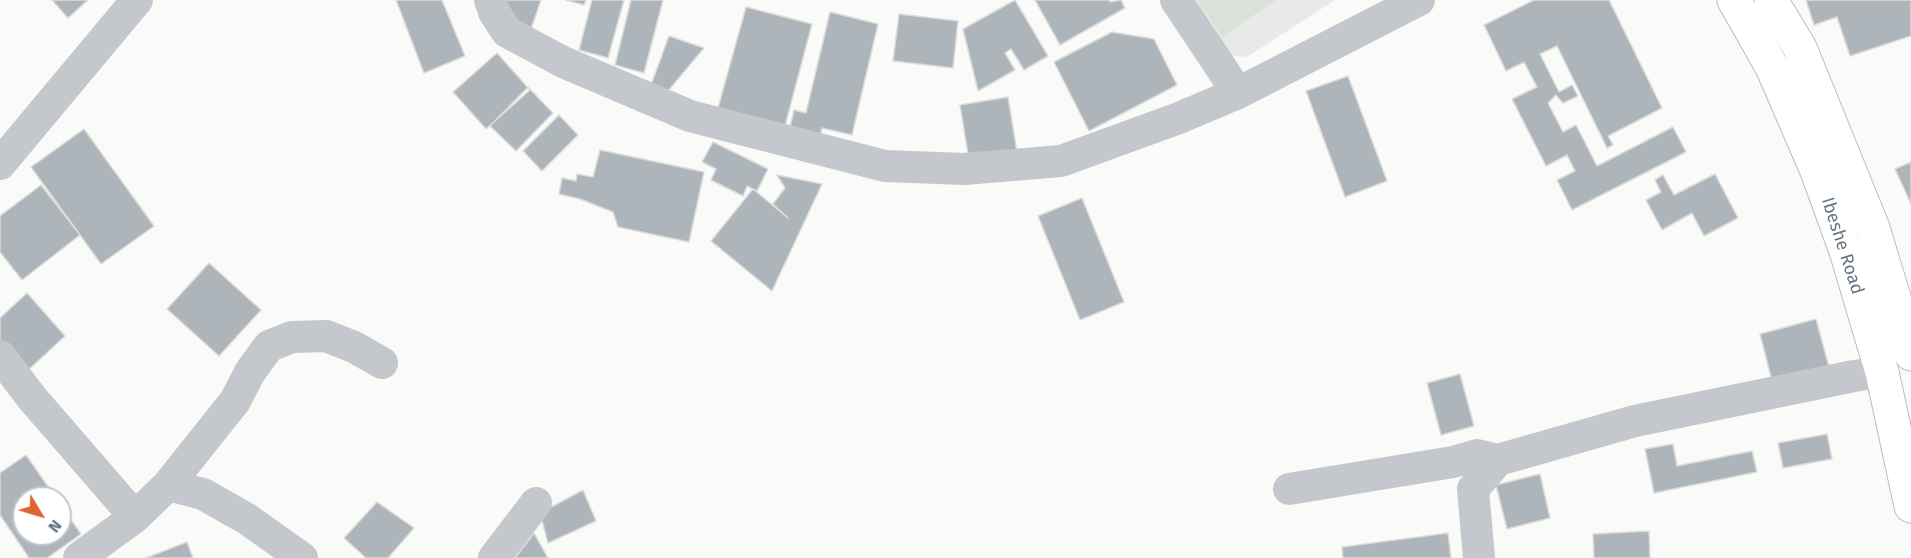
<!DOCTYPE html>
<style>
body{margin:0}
#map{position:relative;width:1911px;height:558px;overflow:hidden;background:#fafaf8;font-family:"Fira Sans",sans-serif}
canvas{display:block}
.north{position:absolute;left:12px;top:486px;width:60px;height:60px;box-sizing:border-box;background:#fff;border:2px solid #c2c7cd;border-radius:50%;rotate:128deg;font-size:16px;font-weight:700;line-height:24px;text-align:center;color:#667482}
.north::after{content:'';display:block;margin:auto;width:21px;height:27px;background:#e06132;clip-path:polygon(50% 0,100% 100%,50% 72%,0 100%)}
</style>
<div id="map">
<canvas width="1911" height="558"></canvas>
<div class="north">N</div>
</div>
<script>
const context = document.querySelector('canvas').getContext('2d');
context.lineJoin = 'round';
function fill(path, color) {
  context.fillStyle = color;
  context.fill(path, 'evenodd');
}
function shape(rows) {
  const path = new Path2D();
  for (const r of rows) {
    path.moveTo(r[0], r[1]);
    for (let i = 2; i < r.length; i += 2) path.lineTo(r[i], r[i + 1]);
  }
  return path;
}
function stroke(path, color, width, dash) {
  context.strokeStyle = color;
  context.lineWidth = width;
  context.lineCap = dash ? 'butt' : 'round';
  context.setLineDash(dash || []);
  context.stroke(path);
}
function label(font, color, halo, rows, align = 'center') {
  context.font = font + ' "Fira Sans",sans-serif';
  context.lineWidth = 6;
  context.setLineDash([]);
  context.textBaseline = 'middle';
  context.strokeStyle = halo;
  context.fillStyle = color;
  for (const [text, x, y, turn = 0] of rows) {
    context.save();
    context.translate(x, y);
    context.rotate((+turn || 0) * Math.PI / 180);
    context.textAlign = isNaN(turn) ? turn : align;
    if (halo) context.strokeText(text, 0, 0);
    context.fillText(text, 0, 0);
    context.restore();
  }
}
const built = shape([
 [1192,0,1335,0,1247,57,1228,55]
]);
const green = shape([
 [1197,0,1276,0,1222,37]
]);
const building = shape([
 [52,0,88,0,68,18,52,0],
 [396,0,442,0,465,56,424,73,396,0],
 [497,0,541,0,529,35,497,0],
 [566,0,586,0,584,5,566,0],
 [592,0,624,0,608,58,579,50,592,0],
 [631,0,663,0,644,73,615,65,631,0],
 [1015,0,1048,56,1024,70,1011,49,1005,53,1015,70,978,91,963,29,1015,0],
 [1035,0,1109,0,1110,2,1121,0,1125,8,1060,45,1035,0],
 [1534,0,1609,0,1662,108,1608,136,1613,145,1607,148,1557,46,1540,54,1559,92,1572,85,1578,96,1563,103,1556,95,1548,103,1563,132,1576,125,1597,166,1673,127,1686,152,1572,210,1557,180,1575,171,1567,155,1546,166,1512,99,1537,87,1524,62,1506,71,1484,25,1534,0],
 [1806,0,1911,0,1911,36,1850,56,1837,17,1814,25,1806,0],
 [746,7,812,24,785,126,718,108,746,7],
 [830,12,878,24,852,135,822,128,818,143,788,136,794,110,806,113,830,12],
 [899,14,958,21,953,68,893,61,899,14],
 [1112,32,1154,39,1177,85,1089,131,1054,62,1112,32],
 [669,36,704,48,668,91,651,85,669,36],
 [497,53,530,90,486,129,453,92,497,53],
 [1348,76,1387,181,1345,197,1306,91,1348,76],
 [528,87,553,113,516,151,490,126,528,87],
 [1008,97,1017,152,969,160,960,105,1008,97],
 [559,115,578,135,542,171,523,151,559,115],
 [84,129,154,226,101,264,31,167,84,129],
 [713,142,768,169,757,191,747,186,743,196,711,180,716,169,702,162,713,142],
 [600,150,704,172,689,242,618,227,613,212,580,199,559,194,562,178,576,181,577,174,593,177,600,150],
 [1911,162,1911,204,1895,169,1911,162],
 [1715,174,1738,218,1704,236,1692,213,1662,230,1646,200,1661,192,1655,180,1663,175,1674,195,1715,174],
 [777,175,822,184,772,291,711,241,753,189,788,218,773,204,785,188,777,175],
 [41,185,80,235,22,280,0,252,0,216,41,185],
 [1082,198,1124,302,1080,320,1038,216,1082,198],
 [209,263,261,310,219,356,167,309,209,263],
 [27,293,65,336,25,373,0,345,0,318,27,293],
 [1816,319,1829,367,1772,381,1760,334,1816,319],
 [1460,374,1474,426,1441,435,1427,383,1460,374],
 [1827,434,1832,459,1783,468,1778,443,1827,434],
 [1673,444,1677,466,1752,451,1757,472,1654,493,1645,449,1673,444],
 [26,455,56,498,24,498,24,534,60,534,60,504,81,534,47,558,29,558,0,515,0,473,26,455],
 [1540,474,1550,518,1507,529,1496,485,1540,474],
 [583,490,596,521,548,543,540,513,583,490],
 [377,502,414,528,388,558,366,558,344,538,377,502],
 [1649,531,1650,558,1594,558,1593,534,1649,531],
 [534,533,548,558,515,558,534,533],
 [1448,533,1451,558,1343,558,1342,547,1448,533],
 [187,542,193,558,146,558,187,542]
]);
const street = shape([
 [490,0,494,12,507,32,563,62,690,116,885,166,964,169,1061,161,1179,118,1238,93,1419,0],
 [1176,0,1238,93],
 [0,164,137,0],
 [0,356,32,398,135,517],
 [168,485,203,494,247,519,302,558],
 [1289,489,1453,462,1477,455,1498,460,1635,421,1854,376,1882,372],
 [79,558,135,517,168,485,235,401,250,372,269,346,292,337,326,336,354,347,382,363],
 [494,558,536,503],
 [1479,558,1473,489,1498,460]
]);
const secondary = shape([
 [1734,0,1772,67,1817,171,1846,251,1882,372,1911,506],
 [1771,0,1800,48,1873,228,1911,354]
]);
const streetNames = [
 ["Ibeshe Road",1842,246,72]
];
fill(built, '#e8e9e9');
fill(green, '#dbe1d9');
fill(building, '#adb4ba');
stroke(building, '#dcdcda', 1.5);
stroke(secondary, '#b8bdc2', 35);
stroke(street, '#c4c7cb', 32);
stroke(secondary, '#fff', 33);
label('18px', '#667482', '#fff', streetNames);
</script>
